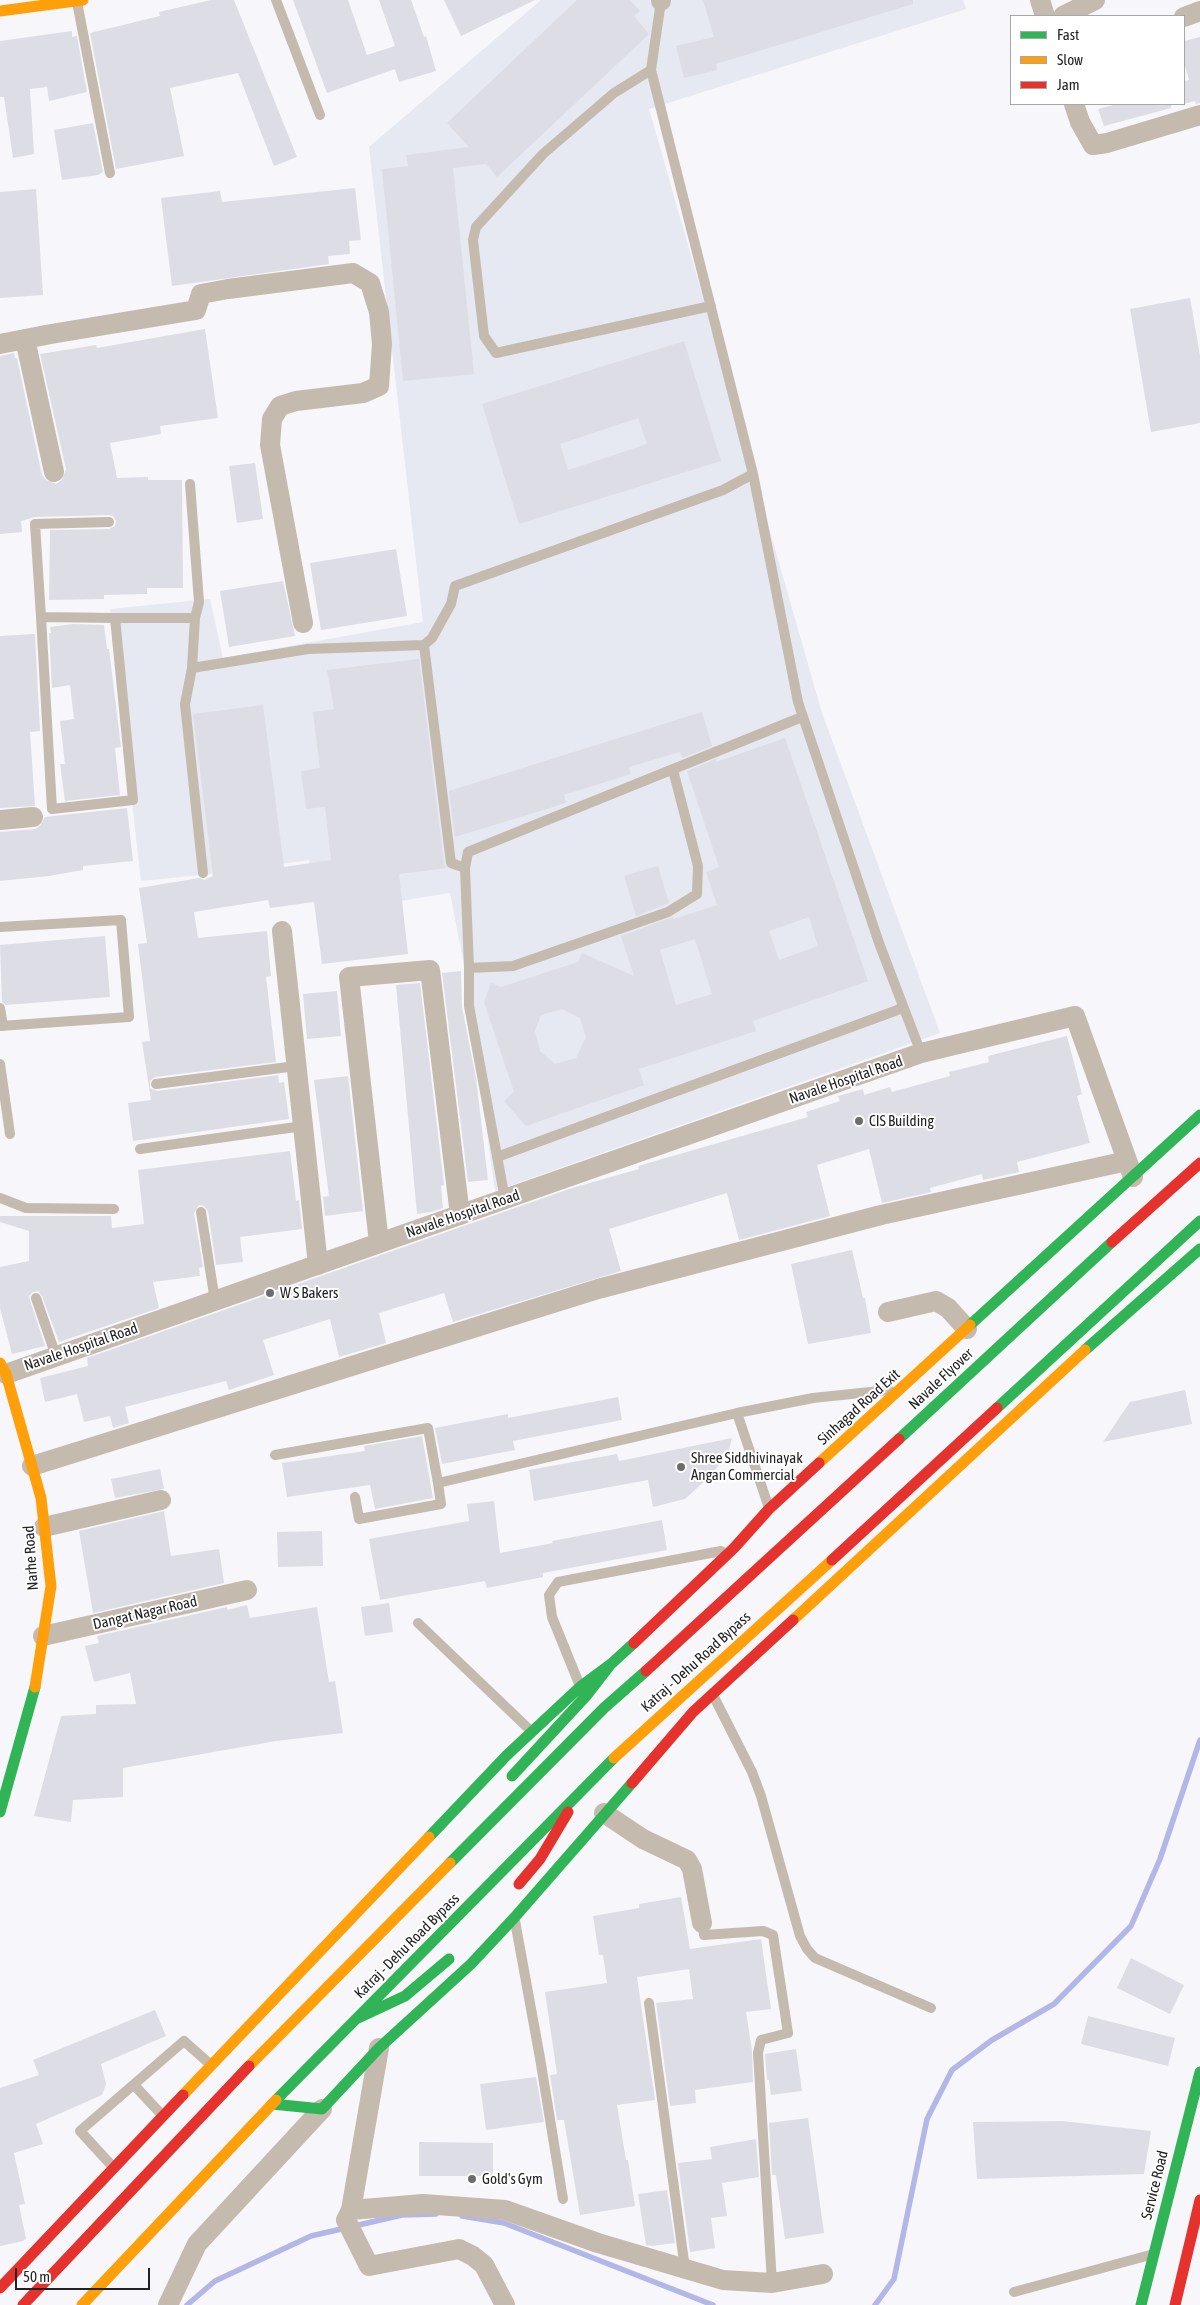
<!DOCTYPE html>
<style>
body{margin:0}
#map{position:relative;width:1200px;height:2305px;overflow:hidden;background:#f6f6fb;font-family:"Asap Condensed",sans-serif}
canvas{display:block}
.legend{position:absolute;left:1010px;top:15px;width:175px;height:90px;box-sizing:border-box;background:#fff;border:1px solid #a7a7a8;margin:0;padding:6px 9px;list-style:none;font-size:15px;color:#232326}
.legend li{display:flex;align-items:center;gap:10px;height:25px}
.legend b{width:25px;border:1px solid #a7a7a8}
.scale{position:absolute;left:15px;top:2268px;width:135px;height:22px;box-sizing:border-box;border:2px solid #232326;border-top:0;padding-left:6px;font-size:15px;line-height:18px;white-space:nowrap;color:#232326;-webkit-text-stroke:4px #fff;paint-order:stroke}
</style>
<div id="map">
<canvas width="1200" height="2305"></canvas>
<ul class="legend">
<li><b style="height:6px;background:#30b455"></b>Fast</li>
<li><b style="height:6px;background:#ff9f0a"></b>Slow</li>
<li><b style="height:6px;background:#e5322d"></b>Jam</li>
</ul>
<div class="scale">50 m</div>
</div>
<script>
const context = document.querySelector('canvas').getContext('2d');
context.lineJoin = 'round';
function fill(path, color) {
  context.fillStyle = color;
  context.fill(path, 'evenodd');
}
function shape(rows) {
  const path = new Path2D();
  for (const r of rows) {
    path.moveTo(r[0], r[1]);
    for (let i = 2; i < r.length; i += 2) path.lineTo(r[i], r[i + 1]);
  }
  return path;
}
function stroke(path, color, width, dash) {
  context.strokeStyle = color;
  context.lineWidth = width;
  context.lineCap = dash ? 'butt' : 'round';
  context.setLineDash(dash || []);
  context.stroke(path);
}
function label(font, color, halo, rows, align = 'center') {
  context.font = font + ' "Asap Condensed",sans-serif';
  context.lineWidth = 4;
  context.setLineDash([]);
  context.textBaseline = 'middle';
  context.strokeStyle = halo;
  context.fillStyle = color;
  for (const [text, x, y, turn = 0] of rows) {
    context.save();
    context.translate(x, y);
    context.rotate((+turn || 0) * Math.PI / 180);
    context.textAlign = isNaN(turn) ? turn : align;
    if (halo) context.strokeText(text, 0, 0);
    context.fillText(text, 0, 0);
    context.restore();
  }
}
const built = shape([
 [541,0,963,0,966,9,649,109,822,713,940,1033,495,1191,464,964,450,893,318,914,309,860,211,874,141,881,110,609,210,599,223,658,423,622,369,147]
]);
const stream = shape([
 [462,2216,504,2223,713,2305],
 [187,2305,215,2281,311,2236,402,2215,436,2214],
 [875,2305,894,2279,927,2119,952,2070,992,2040,1054,2004,1131,1926,1160,1859,1200,1740]
]);
const building = shape([
 [211,0,234,0,297,157,274,166,238,73,170,88,184,156,116,169,90,33,160,16,159,12],
 [293,0,348,0,367,55,395,46,379,0,411,0,424,37,426,36,436,71,399,82,395,69,327,93],
 [444,0,535,0,461,36],
 [577,0,630,0,640,11,634,16,649,34,497,177,486,164,453,168,474,374,403,381,382,169,408,166,406,155,469,147,447,123],
 [703,0,913,0,913,4,716,64,717,70,684,78,676,46,714,37],
 [72,31,72,37,77,36,87,92,49,101,47,87,30,89,34,154,13,158,4,97,0,97,0,41],
 [1200,37,1200,103,1196,104,1195,101,1184,104,1184,81,1189,80,1184,62,1184,41],
 [1117,104,1171,104,1171,108,1104,126,1098,109],
 [93,123,103,172,98,175,62,180,54,130],
 [355,188,361,240,349,241,350,254,328,256,329,264,172,286,161,198,220,191,222,202],
 [36,189,43,295,0,298,0,192],
 [1190,298,1200,355,1200,423,1151,432,1130,309],
 [205,329,218,418,160,426,161,434,110,443,117,478,148,477,148,480,182,480,183,588,147,588,147,594,104,595,104,599,49,600,50,530,109,529,115,526,116,521,113,516,109,515,35,517,21,521,22,532,0,534,0,356,14,353,15,358,17,358,42,475,46,480,56,484,62,480,66,469,40,354,96,345,97,348],
 [684,341,721,461,519,524,482,404],
 [638,418,647,444,568,470,560,444],
 [255,463,263,519,237,523,229,466],
 [396,549,407,616,321,630,310,563],
 [283,581,295,636,229,647,220,591],
 [73,624,104,625,107,649,109,649,121,747,115,748,120,795,65,801,60,764,65,764,60,721,74,719,70,685,52,688,49,633,51,633,50,627],
 [35,634,40,731,30,732,35,806,0,808,0,636],
 [419,659,444,864,446,868,399,874,408,954,322,964,314,902,270,908,268,900,194,912,198,938,267,931,271,976,266,977,276,1062,155,1077,150,1081,150,1088,157,1091,278,1075,279,1083,284,1082,289,1119,133,1141,128,1103,151,1100,142,1042,150,1041,138,944,147,943,139,888,199,878,204,880,213,876,193,714,263,705,284,867,331,860,325,807,306,809,301,771,320,768,313,712,334,709,327,670],
 [702,712,712,746,682,758,680,752,629,767,631,774,564,795,566,803,455,837,449,791],
 [785,738,868,981,753,1021,756,1031,639,1069,644,1085,526,1126,504,1101,514,1092,484,1002,491,983,501,987,578,962,582,953,634,976,621,936,673,917,674,919,717,905,706,872,719,867,687,771,716,759,716,762],
 [809,917,818,946,779,960,769,931],
 [695,939,712,994,676,1005,660,950],
 [562,1009,580,1018,586,1037,576,1058,555,1064,540,1051,535,1031,541,1015],
 [127,808,133,861,83,866,83,870,49,876,0,881,0,832,35,829,40,826,45,817],
 [658,866,669,903,636,916,624,876],
 [105,936,110,997,6,1005,2,1002,0,945],
 [461,971,462,1007,476,1078,488,1180,468,1182,442,973],
 [420,983,444,1185,441,1186,443,1208,431,1212,417,1214,396,985],
 [337,991,341,1036,307,1039,303,994],
 [1067,1036,1082,1094,1077,1096,1090,1143,1017,1162,1019,1172,983,1180,982,1174,930,1188,931,1192,882,1203,869,1149,817,1165,830,1216,739,1240,727,1193,609,1229,621,1271,453,1322,444,1293,379,1313,386,1343,339,1357,330,1319,263,1340,274,1375,229,1390,226,1381,125,1407,129,1423,113,1428,110,1416,84,1422,77,1394,45,1402,40,1378,88,1366,87,1358,572,1188,639,1169,638,1166,808,1117,806,1112,840,1101,838,1096,863,1089,864,1095,890,1087,892,1092,950,1076,949,1072,989,1062,988,1056],
 [348,1076,363,1211,325,1216,323,1197,329,1196,314,1080],
 [290,1151,296,1201,299,1200,302,1229,240,1237,243,1262,216,1265,208,1211,204,1206,199,1205,194,1213,203,1267,199,1268,200,1276,153,1282,159,1308,59,1342,42,1296,38,1291,33,1292,29,1296,30,1300,45,1346,12,1354,0,1308,0,1267,29,1261,29,1231,0,1222,0,1216,111,1216,112,1228,144,1224,138,1170],
 [852,1250,863,1298,865,1298,871,1333,808,1344,791,1264],
 [1185,1390,1192,1424,1103,1442,1130,1402],
 [618,1397,622,1420,513,1441,515,1450,442,1464,435,1428,508,1414,508,1418],
 [422,1436,433,1498,375,1509,370,1485,287,1497,282,1463,365,1451,364,1446],
 [732,1438,728,1454,708,1478,685,1499,653,1507,648,1480,534,1501,529,1470,617,1454,619,1461],
 [160,1469,164,1489,115,1498,111,1479],
 [494,1501,500,1553,553,1543,552,1541,662,1520,667,1550,543,1573,543,1577,487,1588,485,1581,380,1600,369,1539,469,1521,467,1504],
 [164,1511,171,1556,219,1549,224,1583,93,1613,79,1531],
 [322,1531,323,1566,278,1567,277,1532],
 [389,1603,393,1632,365,1636,361,1607],
 [247,1605,250,1618,317,1607,329,1682,335,1681,343,1733,276,1741,123,1768,123,1797,73,1800,71,1822,34,1816,61,1716,96,1714,96,1705,136,1704,130,1673,94,1682,85,1646,99,1643,97,1636,227,1607,227,1610],
 [681,1897,690,1949,761,1939,771,2009,746,2012,752,2050,753,2082,695,2090,696,2103,670,2106,656,2003,693,1999,689,1969,637,1977,655,2100,617,2105,626,2160,628,2160,635,2206,580,2215,564,2120,557,2120,550,2075,557,2074,545,1992,607,1983,603,1955,599,1955,593,1916,639,1908,639,1904],
 [1131,1958,1184,1985,1170,2014,1117,1988],
 [155,2010,166,2036,101,2064,106,2084,102,2095,36,2124,43,2144,14,2153,25,2204,19,2205,26,2239,23,2241,0,2246,0,2088,39,2075,33,2060],
 [1088,2016,1175,2038,1168,2066,1081,2044],
 [796,2049,802,2091,771,2095,769,2080,767,2080,765,2054],
 [536,2077,544,2122,486,2130,480,2084],
 [808,2118,824,2233,785,2239,776,2175,772,2175,769,2123],
 [1062,2121,1151,2131,1144,2174,977,2179,973,2122],
 [756,2139,759,2177,722,2183,727,2216,711,2218,715,2248,690,2252,678,2163,712,2159,710,2147],
 [419,2142,493,2143,493,2176,419,2176],
 [667,2190,675,2243,652,2246,646,2245,638,2194]
]);
const lane = shape([
 [276,0,320,115],
 [664,0,661,1,651,70,753,474,798,702,879,943,921,1053],
 [77,2,110,173],
 [651,70,614,93,543,154,476,227,473,240,484,336,496,353,711,306],
 [190,484,199,602,195,618],
 [41,617,35,524,109,522],
 [115,618,41,617,52,809,133,800,115,618,195,618,192,668,308,649,424,645,451,863,465,868],
 [424,645,432,638,451,604,455,586,723,490,753,474],
 [192,668,185,704,203,873],
 [673,770,698,866,697,894,668,912,513,966,469,968,465,868,468,852,802,717],
 [0,927,121,920,129,1017,0,1026],
 [469,968,469,1006,505,1199],
 [0,1008,3,1026],
 [0,1064,10,1134],
 [156,1084,296,1066],
 [140,1149,303,1126],
 [497,1157,903,1008],
 [0,1198,26,1208,114,1209],
 [201,1212,215,1301],
 [36,1298,56,1356],
 [737,1413,769,1508],
 [275,1455,428,1428,438,1483],
 [355,1497,359,1519,441,1504,438,1483,737,1413,813,1398,889,1390],
 [418,1623,531,1731],
 [580,1686,552,1617,549,1595,558,1582,721,1551],
 [713,1695,752,1772,761,1796,800,1936,807,1949,815,1958,931,2008],
 [515,1921,540,2058,563,2199],
 [702,1923,704,1935,763,1931,773,1935,788,2033,761,2040,758,2053,772,2283],
 [649,2003,685,2269],
 [134,2085,162,2115],
 [113,2167,80,2131,184,2041,211,2065],
 [1014,2292,1150,2255]
]);
const street = shape([
 [1040,0,1045,16],
 [661,1,661,0],
 [1063,16,1095,0],
 [1184,17,1200,11],
 [1074,104,1080,122,1093,145,1107,143,1200,115],
 [25,339,54,472],
 [0,344,51,334,196,310,201,294,228,289,353,273,370,283,379,312,382,344,379,386,363,393,296,401,280,406,272,419,270,445,303,623],
 [0,820,33,817],
 [282,931,318,1265],
 [379,1243,349,977,430,970,460,1215],
 [888,1312,936,1301,948,1308,967,1329],
 [6,1374,921,1053,1075,1016,1133,1177],
 [32,1466,598,1289,881,1215,1127,1161],
 [44,1527,161,1500],
 [43,1636,247,1590],
 [604,1813,643,1839,687,1860,692,1869,702,1923],
 [379,2048,351,2210,346,2220,369,2266,459,2249,473,2256,484,2265,505,2305],
 [351,2210,423,2204,505,2210,598,2243,723,2280,772,2283,823,2274],
 [168,2305,197,2244,322,2109]
]);
const fast = shape([
 [970,1325,1200,1115],
 [1085,1350,1200,1249],
 [997,1408,1200,1221],
 [899,1439,1112,1242],
 [512,1776,587,1695,611,1664],
 [0,1812,35,1687],
 [429,1837,507,1755,580,1687,611,1664,634,1643],
 [450,1863,604,1708,646,1671],
 [358,2018,405,1996,449,1959],
 [276,2100,614,1758],
 [272,2104,322,2109,379,2048,471,1964,514,1918,632,1783],
 [1141,2305,1200,2072]
]);
const slow = shape([
 [0,11,83,0],
 [0,1363,6,1374,41,1498,51,1586,35,1687],
 [819,1463,970,1325],
 [793,1620,1085,1350],
 [614,1758,832,1560],
 [249,2066,450,1863],
 [183,2095,429,1837],
 [82,2305,276,2100]
]);
const jam = shape([
 [1112,1242,1200,1163],
 [832,1560,997,1408],
 [634,1643,734,1548,769,1509,819,1463],
 [646,1671,899,1439],
 [632,1783,693,1712,793,1620],
 [519,1884,540,1859,568,1812],
 [0,2288,183,2095],
 [23,2305,249,2066],
 [1175,2305,1200,2200]
]);
const markers = [
 [859,1121,5,"#6d6d71"],
 [270,1293,5,"#6d6d71"],
 [681,1467,5,"#6d6d71"],
 [472,2179,5,"#6d6d71"]
];
const streetNames = [
 ["Navale Hospital Road",846,1080,-19],
 ["Navale Hospital Road",463,1214,-19],
 ["Navale Hospital Road",81,1347,-19],
 ["Navale Flyover",941,1379,-43],
 ["Sinhagad Road Exit",859,1407,-42],
 ["Narhe Road",31,1558,-94],
 ["Dangat Nagar Road",145,1613,-13],
 ["Katraj - Dehu Road Bypass",696,1662,-42],
 ["Katraj - Dehu Road Bypass",407,1946,-45],
 ["Service Road",1155,2185,-76]
];
const poiNames = [
 ["CIS Building",869,1121],
 ["W S Bakers",280,1293],
 ["Shree Siddhivinayak",691,1458],
 ["Angan Commercial",691,1475],
 ["Gold's Gym",482,2179]
];
fill(built, '#e6e8f2');
stroke(stream, '#b3b7e6', 5.5);
fill(building, '#dddde5');
stroke(lane, '#c5baae', 10);
stroke(street, '#c5baae', 20);
stroke(fast, '#30b455', 11);
stroke(slow, '#ff9f0a', 11);
stroke(jam, '#e5322d', 11);
for (const [x, y, r, color] of markers) {
  const dot = new Path2D();
  dot.arc(x, y, r, 0, 2 * Math.PI);
  context.fillStyle = color;
  context.fill(dot);
  stroke(dot, '#fff', 2);
}
label('15px', '#232326', '#fff', streetNames);
label('15px', '#232326', '#fff', poiNames, 'left');
</script>
